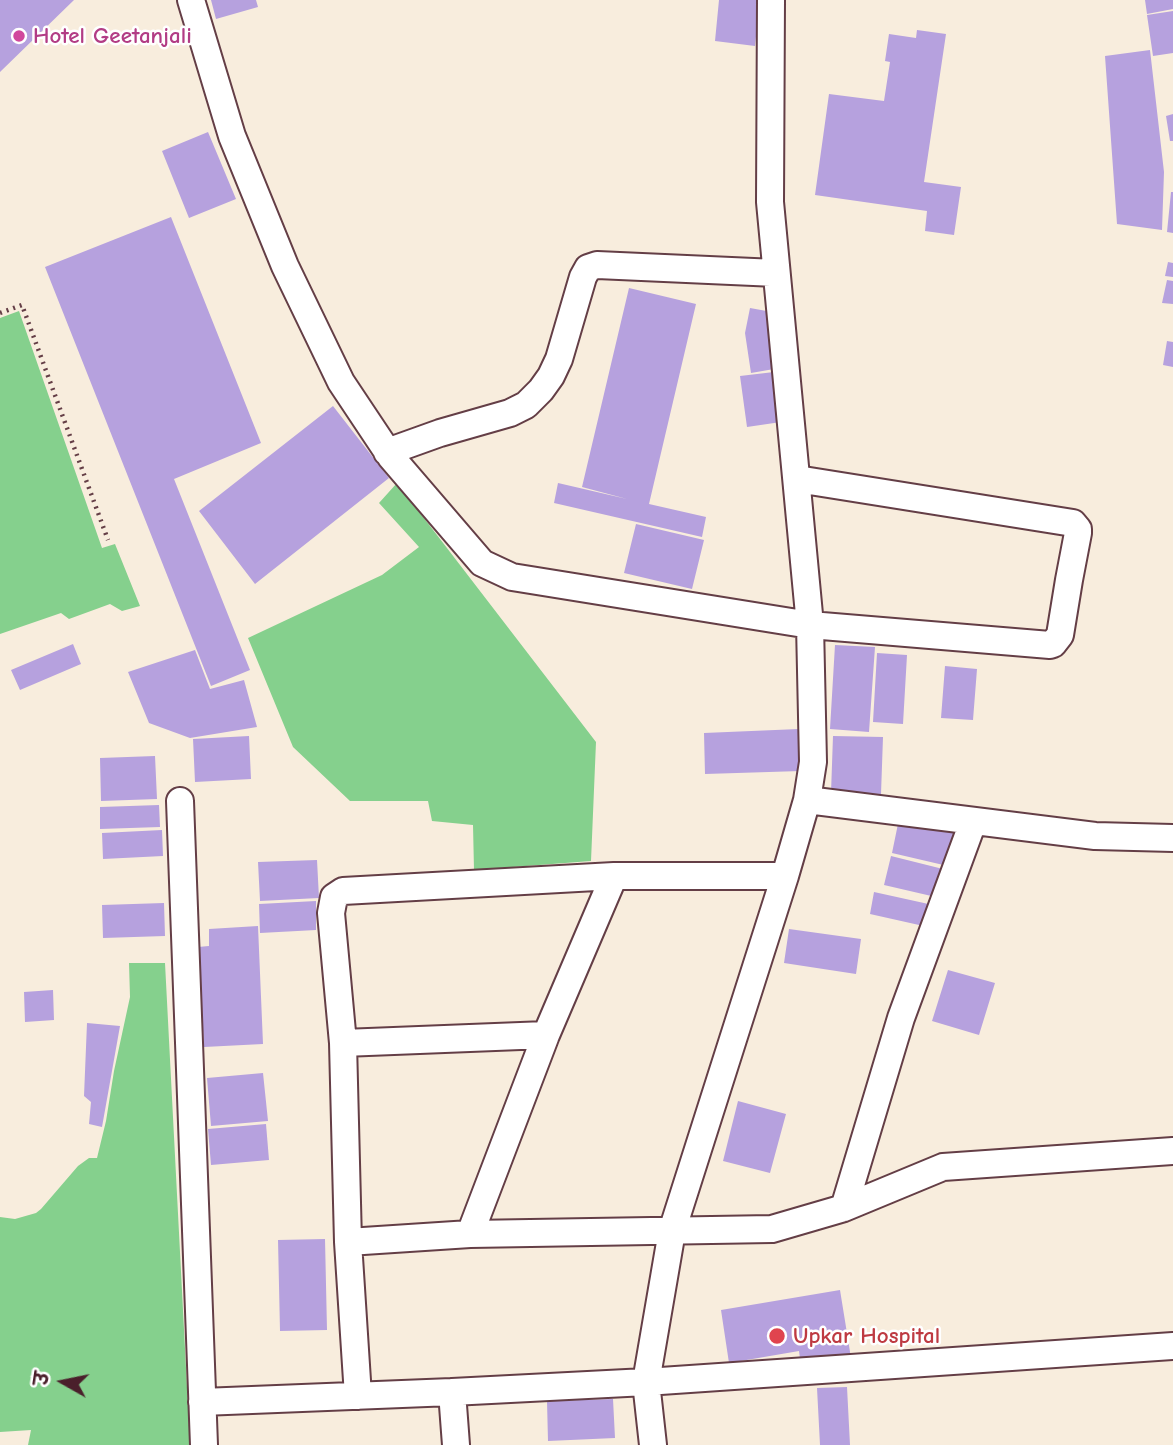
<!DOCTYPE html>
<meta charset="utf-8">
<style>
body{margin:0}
#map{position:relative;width:1173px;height:1445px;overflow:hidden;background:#f8eddd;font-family:"Comic Neue","Playpen Sans Deva",sans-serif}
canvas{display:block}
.north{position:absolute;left:28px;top:1347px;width:70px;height:70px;-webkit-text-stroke:5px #fff;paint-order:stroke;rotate:279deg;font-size:19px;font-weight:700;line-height:28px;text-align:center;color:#4a1f2b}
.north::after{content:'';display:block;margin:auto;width:24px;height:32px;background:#4a1f2b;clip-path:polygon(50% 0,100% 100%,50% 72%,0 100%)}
</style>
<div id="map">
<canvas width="1173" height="1445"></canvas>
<div class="north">उ</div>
</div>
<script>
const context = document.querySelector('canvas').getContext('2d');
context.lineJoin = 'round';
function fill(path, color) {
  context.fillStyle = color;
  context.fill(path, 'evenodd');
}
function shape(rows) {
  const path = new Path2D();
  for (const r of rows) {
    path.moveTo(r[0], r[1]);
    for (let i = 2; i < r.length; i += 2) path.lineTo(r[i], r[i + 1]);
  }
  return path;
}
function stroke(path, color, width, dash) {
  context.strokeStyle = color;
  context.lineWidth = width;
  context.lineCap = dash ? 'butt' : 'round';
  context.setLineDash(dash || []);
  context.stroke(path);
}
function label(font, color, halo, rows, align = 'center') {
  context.font = font + ' "Comic Neue",sans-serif';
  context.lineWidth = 5;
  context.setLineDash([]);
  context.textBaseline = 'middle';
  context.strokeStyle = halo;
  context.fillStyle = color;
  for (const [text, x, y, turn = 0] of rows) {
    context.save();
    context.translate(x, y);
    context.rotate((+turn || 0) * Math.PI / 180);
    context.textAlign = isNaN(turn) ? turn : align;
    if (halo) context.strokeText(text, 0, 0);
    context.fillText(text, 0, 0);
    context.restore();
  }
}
const green = shape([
 [19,311,102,548,115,544,140,606,122,611,110,604,69,619,61,613,0,634,0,318],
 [397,483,596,742,591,861,474,870,473,825,432,821,428,801,350,801,293,747,248,638,382,575,419,547,379,503],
 [129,963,165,963,190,1445,28,1445,31,1430,0,1432,0,1217,15,1219,36,1213,41,1209,78,1166,89,1158,97,1158,106,1121,114,1071,130,997]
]);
const building = shape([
 [0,0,74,0,0,72],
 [211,0,256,0,258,7,216,19],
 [719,0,760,0,755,46,715,41],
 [1145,0,1173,0,1173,9,1147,14],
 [1173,11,1173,53,1153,56,1147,15],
 [917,30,946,34,924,182,961,187,954,235,925,231,927,211,815,195,829,94,884,101,890,62,885,61,889,34,916,38],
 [1150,50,1164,172,1162,230,1117,224,1105,56],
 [1173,114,1173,141,1170,141,1166,116],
 [208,132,236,199,189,218,162,151],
 [1171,192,1173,192,1173,233,1167,232],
 [171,217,261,443,174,479,250,670,211,686,45,267],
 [1168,262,1173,263,1173,277,1165,276],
 [1167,280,1173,281,1173,304,1162,303],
 [629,288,696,304,649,504,706,517,702,537,554,503,558,483,627,499,582,487],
 [750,308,772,312,774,369,751,373,745,333],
 [1167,341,1173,342,1173,367,1163,365],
 [774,372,781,422,747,427,740,376],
 [333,406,389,478,255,584,199,511],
 [636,524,704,540,692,589,624,573],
 [73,644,81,664,20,690,11,670],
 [835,645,875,647,869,732,830,729],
 [195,650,210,689,244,680,257,727,190,738,149,723,128,672],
 [877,653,907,655,903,724,873,722],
 [945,666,977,669,973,720,941,718],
 [799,729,801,771,705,774,704,733],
 [249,736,251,779,195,782,193,739],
 [833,736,883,737,881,794,831,793],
 [155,756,157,799,101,801,100,758],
 [159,805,160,827,100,829,100,807],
 [899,819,960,833,952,867,892,853],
 [162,830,163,856,103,859,102,833],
 [891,856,947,870,940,898,884,885],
 [317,860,319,898,260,901,258,862],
 [874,892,933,905,928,927,870,914],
 [316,901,316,930,260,933,259,904],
 [164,903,165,936,103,938,102,905],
 [258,926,263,1044,204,1047,198,947,209,946,209,929],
 [789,929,861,939,856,974,784,963],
 [948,970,995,983,979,1035,932,1021],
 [53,990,54,1020,25,1022,24,992],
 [87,1023,120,1026,102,1127,89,1124,91,1102,84,1096],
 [263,1073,268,1121,211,1126,207,1078],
 [738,1101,786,1114,770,1173,723,1161],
 [266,1124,269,1160,211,1165,208,1129],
 [325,1239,327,1330,280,1331,278,1240],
 [840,1290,851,1358,801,1366,799,1351,729,1363,721,1310],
 [847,1387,850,1445,820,1445,817,1388],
 [613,1399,615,1438,548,1441,547,1401]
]);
const path = shape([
 [0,313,22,305,108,540]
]);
const street = shape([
 [191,0,232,136,285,266,341,382,391,457,482,563,512,577,810,625,1050,645,1053,644,1060,635,1069,580,1078,533,1078,529,1073,523,797,479],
 [387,452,440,433,510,413,526,405,541,390,551,376,559,359,583,277,588,268,597,265,776,273],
 [807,800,1095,836,1173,838],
 [180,801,204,1445],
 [343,1043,546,1035],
 [844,1208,901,1018,973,822],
 [470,1234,546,1035,614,876],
 [348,1242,470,1234,772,1229,844,1208,943,1167,1173,1151],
 [452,1392,456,1445],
 [358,1396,348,1242,343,1043,331,913,334,897,343,891,614,876,785,876],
 [202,1402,452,1392,646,1382,1173,1346],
 [653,1445,646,1382,672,1231,785,876,807,800,813,762,810,625,770,202,771,0]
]);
const markers = [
 [19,36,7,"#d1479c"],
 [777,1336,9,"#e0444e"]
];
const hotelNames = [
 ["Hotel Geetanjali",33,36]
];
const healthNames = [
 ["Upkar Hospital",793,1336]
];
fill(green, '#85d08d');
fill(building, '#b6a1de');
stroke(street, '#643e46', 30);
stroke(path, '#643e46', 4.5, [2, 5]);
stroke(street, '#fff', 26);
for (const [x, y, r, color] of markers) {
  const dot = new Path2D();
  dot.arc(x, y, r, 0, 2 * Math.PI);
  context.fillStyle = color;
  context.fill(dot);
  stroke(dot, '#fff', 2.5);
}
label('bold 23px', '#b23c85', '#fff', hotelNames, 'left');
label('bold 23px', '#be3a42', '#fff', healthNames, 'left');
</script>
